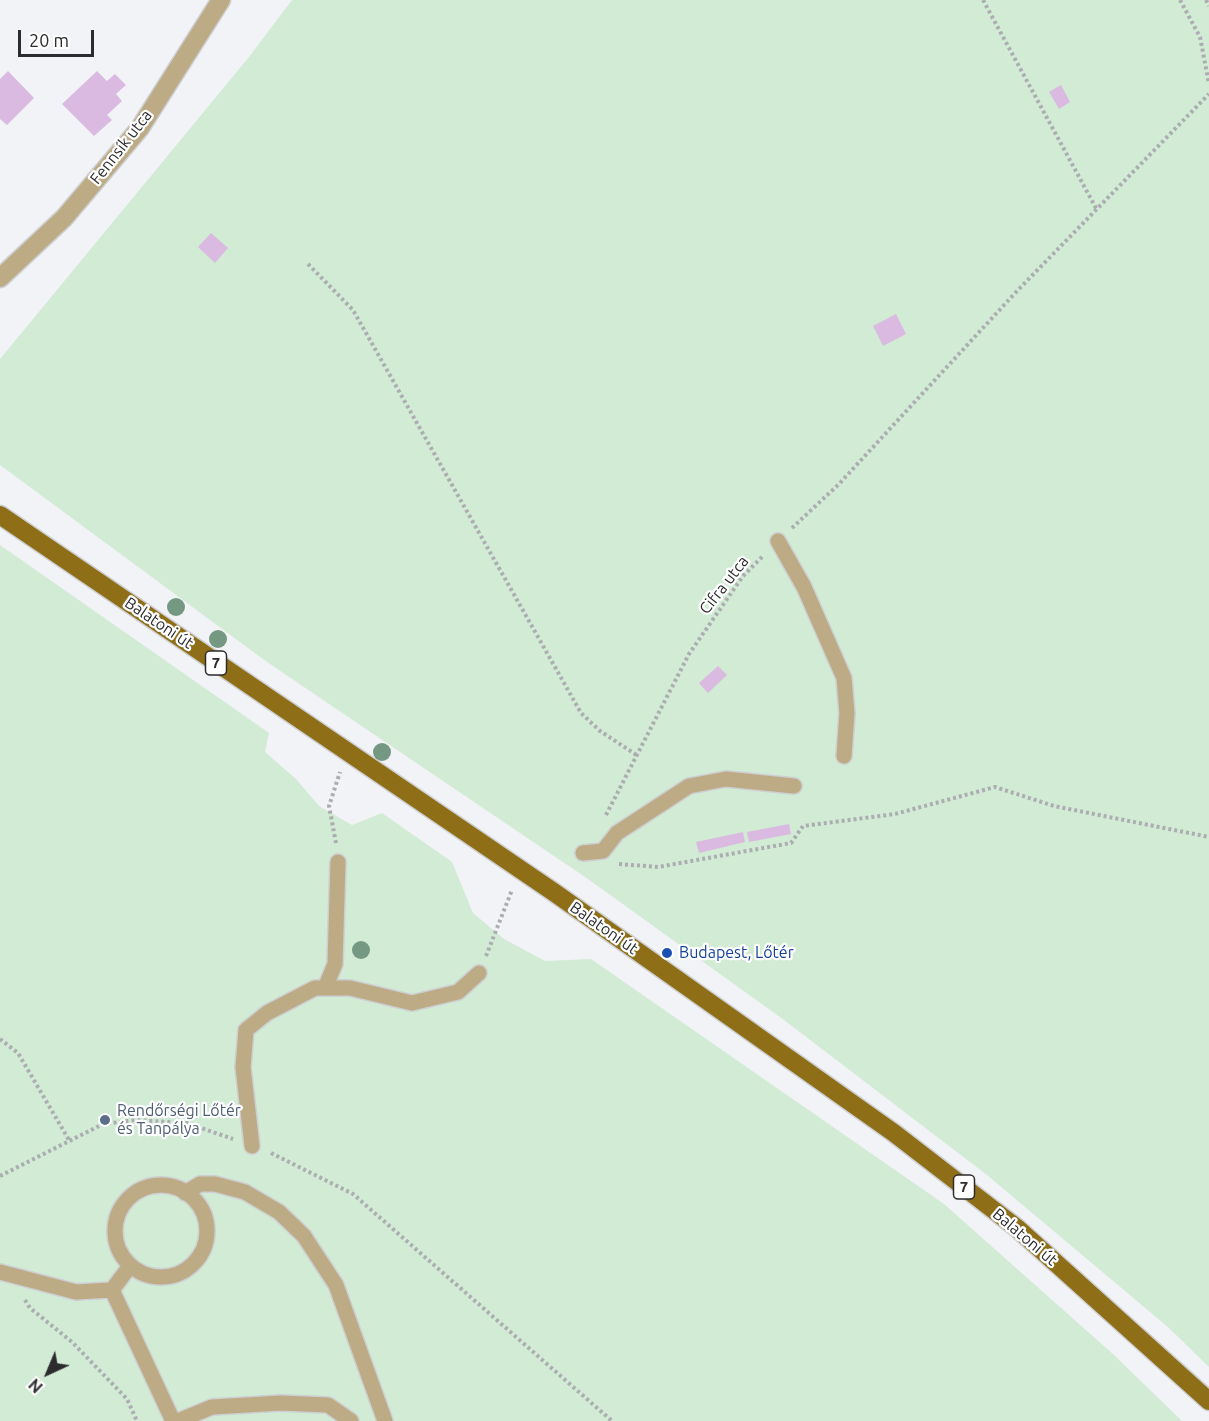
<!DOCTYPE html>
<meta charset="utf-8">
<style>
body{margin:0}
#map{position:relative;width:1209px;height:1421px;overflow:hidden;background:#f1f3f6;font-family:Ubuntu,sans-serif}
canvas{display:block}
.north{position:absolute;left:18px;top:1343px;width:60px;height:60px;-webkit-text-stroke:4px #fff;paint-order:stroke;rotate:224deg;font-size:16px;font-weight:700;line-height:24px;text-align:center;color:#2c2c2e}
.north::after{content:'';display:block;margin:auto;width:21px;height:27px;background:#2c2c2e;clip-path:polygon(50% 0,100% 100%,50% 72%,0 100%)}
.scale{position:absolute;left:18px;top:30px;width:76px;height:27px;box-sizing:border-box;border:3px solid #2c2c2e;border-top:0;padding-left:8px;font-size:18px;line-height:21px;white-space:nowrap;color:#2c2c2e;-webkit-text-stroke:4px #fff;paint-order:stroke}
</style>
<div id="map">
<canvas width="1209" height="1421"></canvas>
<div class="north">N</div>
<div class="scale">20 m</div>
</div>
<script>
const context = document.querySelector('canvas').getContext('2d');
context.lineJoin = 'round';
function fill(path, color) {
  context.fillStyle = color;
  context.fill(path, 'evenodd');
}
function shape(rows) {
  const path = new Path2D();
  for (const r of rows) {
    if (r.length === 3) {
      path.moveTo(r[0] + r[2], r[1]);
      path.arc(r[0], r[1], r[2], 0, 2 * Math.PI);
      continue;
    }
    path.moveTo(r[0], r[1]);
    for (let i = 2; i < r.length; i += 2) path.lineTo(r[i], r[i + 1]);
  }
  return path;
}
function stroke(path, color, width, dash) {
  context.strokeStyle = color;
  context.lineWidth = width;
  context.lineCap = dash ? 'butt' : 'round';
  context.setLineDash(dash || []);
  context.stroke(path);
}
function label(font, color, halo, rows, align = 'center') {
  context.font = font + ' Ubuntu,sans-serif';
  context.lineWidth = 4.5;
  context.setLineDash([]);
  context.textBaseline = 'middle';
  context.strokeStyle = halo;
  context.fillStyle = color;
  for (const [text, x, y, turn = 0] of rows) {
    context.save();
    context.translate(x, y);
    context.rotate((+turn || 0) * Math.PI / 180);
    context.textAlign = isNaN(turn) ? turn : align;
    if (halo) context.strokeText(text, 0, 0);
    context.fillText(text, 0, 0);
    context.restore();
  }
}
const green = shape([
 [292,0,1209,0,1209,1367,1169,1328,987,1175,784,1020,588,879,267,662,0,465,0,359,249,57],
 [0,545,269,733,265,752,296,779,319,806,352,825,382,813,452,862,473,913,504,939,545,961,591,959,944,1204,1114,1355,1182,1421,0,1421]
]);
const building = shape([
 [8,71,34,98,7,125,0,119,0,79],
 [97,71,107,81,115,74,126,85,116,94,122,101,107,115,112,120,94,136,62,104],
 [1061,85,1070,102,1059,109,1049,92],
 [211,233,228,248,215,263,198,247],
 [896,314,906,334,883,346,873,326],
 [718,666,727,675,708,693,699,683],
 [789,824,791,834,749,842,747,832],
 [743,832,745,842,699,853,696,842]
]);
const path = shape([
 [983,0,1097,210],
 [1180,0,1200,37,1209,84],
 [1206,0,1209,6],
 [308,264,353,310,581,713,600,731,638,756],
 [792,528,839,484,1017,291,1209,94],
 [606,815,689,654,743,576,763,556],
 [336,843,329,806,340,772],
 [619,864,658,867,791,843,803,826,895,814,995,787,1054,806,1209,837],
 [486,956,512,890],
 [0,1039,18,1053,69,1140],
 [271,1153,353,1194,612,1421],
 [0,1176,103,1124,136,1120,187,1123,233,1139],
 [25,1300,30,1308,72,1342,127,1399,137,1421]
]);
const lane = shape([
 [778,541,804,587,844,678,847,713,844,756],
 [583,853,603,851,617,833,689,786,726,779,794,786],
 [325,988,335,964,338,862],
 [252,1146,243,1067,246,1030,267,1013,315,988,350,988,412,1003,458,992,479,973],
 [161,1231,46],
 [185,1193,200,1184,215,1184,245,1192,279,1212,304,1236,336,1285,385,1421],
 [0,1272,76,1292,112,1290,173,1421],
 [112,1290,130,1266],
 [178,1421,212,1407,281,1403,328,1405,351,1421]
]);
const street = shape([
 [0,278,64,218,140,128,221,0]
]);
const primary = shape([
 [0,515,555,893,894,1133,1017,1228,1209,1401]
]);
const trees = [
 [176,607],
 [218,639],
 [382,752],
 [361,950]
];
const markers = [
 [667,953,6,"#1a4fb4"],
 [105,1120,6,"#5c6f8a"]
];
const shields = [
 [216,663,21],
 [964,1187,21]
];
const shieldNames = [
 ["7",216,663],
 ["7",964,1187]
];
const streetNames = [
 ["Fennsík utca",121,147,-52],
 ["Cifra utca",724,585,-52],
 ["Balatoni út",159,623,34],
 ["Balatoni út",604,928,35],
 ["Balatoni út",1025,1237,40]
];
const transitNames = [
 ["Budapest, Lőtér",679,953]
];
const serviceNames = [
 ["Rendőrségi Lőtér",117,1111],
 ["és Tanpálya",117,1129]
];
fill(green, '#d1ebd5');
fill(building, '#dbbae1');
stroke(lane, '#cecfd2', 18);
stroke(street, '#cecfd2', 21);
stroke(primary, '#cecfd2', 21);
stroke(path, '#acadb0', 4, [3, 3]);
stroke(lane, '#bcab85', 15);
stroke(street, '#bcab85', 18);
stroke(primary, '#8e6e16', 18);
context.fillStyle = '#749882';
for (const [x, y] of trees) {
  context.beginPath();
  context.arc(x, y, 9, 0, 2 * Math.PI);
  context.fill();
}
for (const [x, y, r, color] of markers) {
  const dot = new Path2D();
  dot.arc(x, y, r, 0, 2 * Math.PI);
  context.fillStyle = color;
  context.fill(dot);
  stroke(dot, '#fff', 2);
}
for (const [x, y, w] of shields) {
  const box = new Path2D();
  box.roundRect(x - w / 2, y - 12, w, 24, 4.5);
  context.fillStyle = '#fff';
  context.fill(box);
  stroke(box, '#2c2c2e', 1.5);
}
label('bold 15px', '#2c2c2e', null, shieldNames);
label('16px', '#2c2c2e', '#fff', streetNames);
label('16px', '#164399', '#fff', transitNames, 'left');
label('16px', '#4e5e75', '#fff', serviceNames, 'left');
</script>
